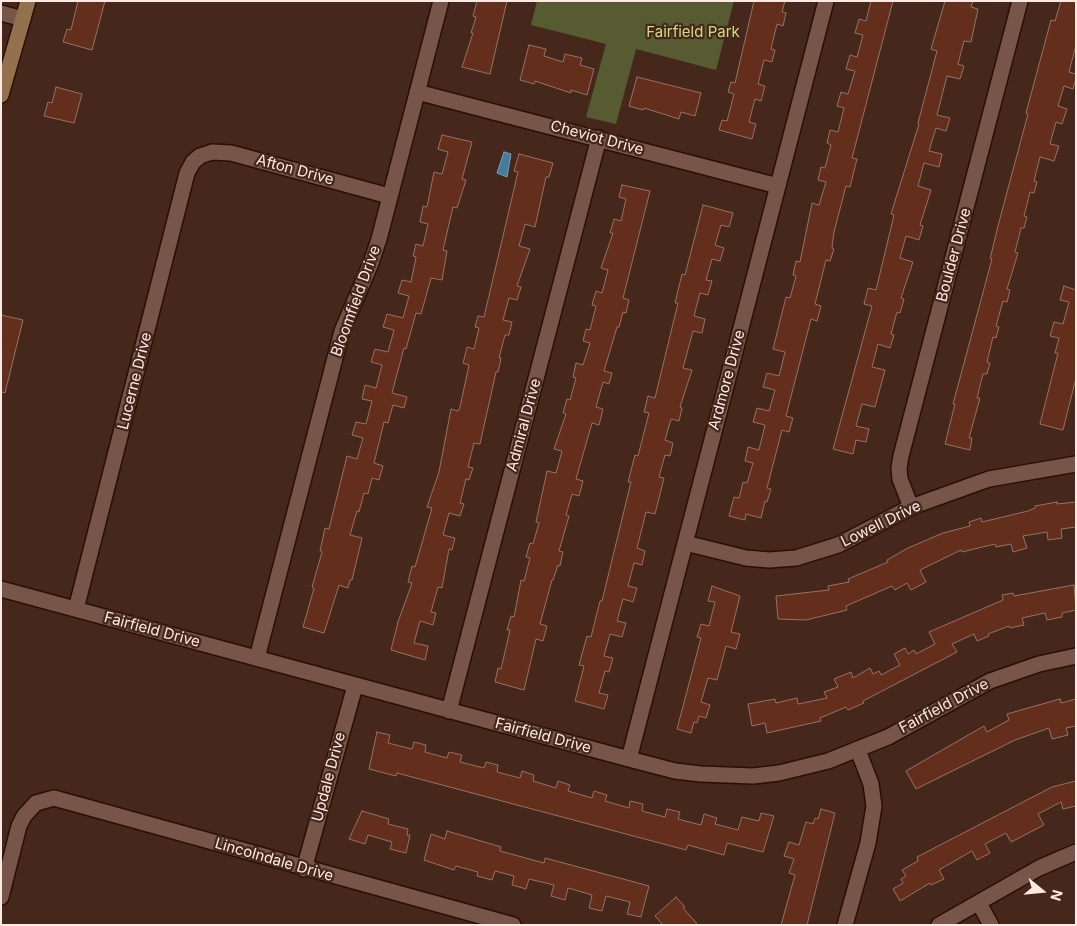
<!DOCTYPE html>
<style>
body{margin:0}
#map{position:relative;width:1077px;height:926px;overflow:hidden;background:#45271b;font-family:Inter,sans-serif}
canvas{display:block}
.frame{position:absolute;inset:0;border:2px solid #feeae2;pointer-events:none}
.north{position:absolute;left:1017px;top:866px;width:50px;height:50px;-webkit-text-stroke:4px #45271b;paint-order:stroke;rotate:107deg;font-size:14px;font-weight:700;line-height:20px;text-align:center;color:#feeae2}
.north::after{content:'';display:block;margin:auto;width:18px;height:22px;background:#feeae2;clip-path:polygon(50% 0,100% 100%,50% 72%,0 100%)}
</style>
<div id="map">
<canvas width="1077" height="926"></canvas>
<div class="frame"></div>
<div class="north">N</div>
</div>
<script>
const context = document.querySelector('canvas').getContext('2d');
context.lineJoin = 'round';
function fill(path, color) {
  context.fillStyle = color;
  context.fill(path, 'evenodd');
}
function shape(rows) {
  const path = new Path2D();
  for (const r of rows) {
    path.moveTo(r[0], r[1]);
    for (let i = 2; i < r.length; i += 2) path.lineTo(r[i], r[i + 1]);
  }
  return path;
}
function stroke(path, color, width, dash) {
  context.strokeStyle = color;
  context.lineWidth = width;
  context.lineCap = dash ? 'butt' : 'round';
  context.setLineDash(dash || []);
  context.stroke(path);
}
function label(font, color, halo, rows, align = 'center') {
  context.font = font + ' Inter,sans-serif';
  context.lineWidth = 4.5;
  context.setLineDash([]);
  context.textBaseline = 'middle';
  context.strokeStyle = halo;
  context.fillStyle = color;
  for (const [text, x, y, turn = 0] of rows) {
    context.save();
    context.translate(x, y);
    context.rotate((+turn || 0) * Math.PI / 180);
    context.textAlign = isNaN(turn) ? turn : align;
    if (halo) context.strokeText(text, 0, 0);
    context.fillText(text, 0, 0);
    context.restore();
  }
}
const green = shape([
 [537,1,734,1,716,70,636,49,616,124,586,117,606,44,531,25]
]);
const water = shape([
 [504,152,511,154,507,177,497,173,504,152]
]);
const building = shape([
 [78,1,105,1,92,50,63,42,67,29,71,30,78,1],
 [477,1,507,1,490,74,462,67,473,33,471,33,476,17,473,16,477,1],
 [754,1,785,1,782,12,786,13,783,26,777,24,771,49,775,50,772,62,764,60,758,84,765,86,761,101,755,99,749,122,756,124,752,139,719,130,722,120,727,121,734,94,728,92,731,82,735,83,754,1],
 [871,1,893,1,852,158,857,159,850,187,846,186,834,232,832,248,834,249,830,261,826,260,815,304,821,306,817,321,811,319,786,416,793,418,789,432,782,430,767,488,771,489,767,502,765,501,761,518,746,514,745,520,729,516,734,497,739,498,743,482,747,483,753,463,745,461,748,447,759,450,765,425,753,422,757,408,769,411,775,390,763,387,767,373,779,376,785,352,773,349,786,297,790,298,796,276,793,275,796,261,800,262,812,203,819,205,826,182,818,180,821,167,825,168,831,145,827,143,830,130,838,132,844,108,837,106,841,92,848,94,855,71,846,69,850,55,857,57,863,35,855,33,859,19,866,21,871,1],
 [945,1,973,1,971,7,978,9,971,42,964,41,958,64,964,66,960,79,947,76,937,115,950,118,946,131,936,128,929,151,942,154,939,167,924,163,918,186,931,190,920,225,923,226,919,240,906,236,900,258,913,262,901,298,904,299,900,313,897,312,891,334,894,335,890,348,878,344,872,367,885,370,875,407,862,404,856,426,869,429,866,442,856,440,853,454,833,449,872,306,864,304,868,288,876,290,894,215,891,214,919,124,918,123,937,51,931,49,945,1],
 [1061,1,1076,1,1076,45,1069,72,1076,74,1076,78,1073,89,1064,86,1058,106,1067,109,1062,124,1056,122,1050,144,1059,146,1054,161,1040,157,1034,181,1037,182,1034,193,1030,192,1024,216,1027,217,1024,228,1021,228,1015,252,1018,253,1007,289,1010,290,1007,302,1003,301,996,326,999,327,996,338,993,337,987,362,990,363,987,374,983,374,977,398,980,398,969,438,972,438,970,450,945,444,955,404,953,404,992,259,990,259,999,222,1028,114,1026,113,1051,20,1055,21,1061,1],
 [529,45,546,49,544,56,563,62,565,54,582,58,580,65,594,69,587,95,571,90,571,93,535,81,534,84,520,80,529,45],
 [637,77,701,93,695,116,681,112,679,119,644,108,643,110,629,106,637,77],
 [56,87,82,94,74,123,44,116,48,102,52,103,56,87],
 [442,135,472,142,462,179,466,180,457,208,453,207,443,250,447,251,442,280,431,278,421,314,416,313,406,349,404,348,392,393,407,397,404,408,393,405,388,423,384,422,374,463,383,466,379,480,372,478,368,494,364,493,359,512,357,511,350,535,362,538,352,580,350,580,348,588,339,585,324,633,303,627,314,588,312,587,322,552,320,551,325,528,329,529,347,456,357,459,363,438,352,435,356,422,366,424,372,401,362,399,365,385,376,388,382,365,371,362,375,349,388,352,394,330,383,327,387,314,403,318,409,296,398,293,402,280,411,282,416,257,413,256,416,244,423,246,428,224,420,222,423,206,427,207,434,172,442,174,448,152,438,149,442,135],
 [519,154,553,163,549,177,546,177,535,227,525,224,519,246,530,249,517,286,521,287,517,300,509,298,503,320,512,322,509,335,505,335,499,358,501,358,498,372,496,372,480,444,474,443,468,467,473,468,469,480,466,479,460,503,464,504,460,516,449,513,443,535,455,538,452,550,449,549,442,588,438,587,431,612,436,613,433,625,420,621,414,643,428,646,425,660,391,650,398,622,412,583,408,582,412,566,415,567,432,508,427,507,439,472,451,409,458,411,460,407,469,365,463,363,467,347,474,349,479,328,475,327,478,316,484,317,518,172,514,171,519,154],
 [622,185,650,191,623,298,629,300,626,313,623,312,619,327,617,327,604,371,612,373,609,384,603,382,596,407,603,409,599,425,592,423,576,479,583,481,579,496,572,494,566,515,569,516,559,551,563,552,560,566,558,565,553,580,552,580,540,624,547,626,543,641,536,639,524,690,495,682,498,668,501,669,510,630,507,630,511,616,514,617,521,580,524,581,530,558,526,557,530,543,533,544,539,523,536,522,547,471,556,473,562,451,554,449,566,414,563,413,567,399,570,400,576,378,573,377,576,363,583,365,590,343,583,341,586,329,590,330,596,306,592,305,596,291,602,293,608,270,601,268,613,233,610,233,614,219,621,221,626,199,619,197,622,185],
 [703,205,733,213,729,227,721,225,715,245,724,248,720,261,712,259,706,280,712,281,708,295,700,293,694,316,705,319,702,333,693,331,683,368,692,370,680,407,682,408,679,421,671,419,665,440,673,443,670,456,665,455,659,477,664,478,655,514,646,512,637,548,645,551,642,565,634,563,628,586,637,588,633,602,623,599,617,621,626,623,622,637,610,634,604,656,613,658,609,672,605,671,599,693,608,695,604,709,575,701,584,666,579,665,587,636,591,637,600,601,602,601,631,482,628,482,635,455,638,456,649,413,644,412,648,396,655,398,678,303,675,303,682,274,685,275,703,205],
 [1064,286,1076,290,1076,378,1063,430,1040,424,1058,353,1055,353,1059,338,1050,336,1054,322,1063,324,1069,302,1060,300,1064,286],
 [1,315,23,320,5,393,1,392,1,315],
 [1057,502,1057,504,1076,502,1076,527,1061,529,1062,538,1048,540,1047,532,1023,536,1027,548,1013,552,1011,544,996,547,995,544,962,552,961,550,920,570,926,582,911,590,907,583,895,590,892,586,846,606,847,610,806,620,778,619,776,596,829,590,828,586,849,582,848,579,888,562,887,560,908,548,943,533,970,526,969,522,981,518,982,522,1028,511,1035,508,1035,506,1057,502],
 [1074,585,1076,610,1062,613,1062,617,1047,620,1045,613,1022,618,1024,625,1010,628,1009,626,988,634,989,636,977,641,974,634,952,644,957,652,863,701,864,703,848,710,846,707,820,718,821,721,767,733,765,723,752,726,748,704,775,699,776,703,797,698,798,704,827,698,824,692,838,687,834,679,851,672,853,678,870,668,873,674,879,671,881,675,900,665,894,654,905,648,908,654,914,650,916,654,935,644,929,632,1003,600,1002,595,1013,593,1014,596,1074,585],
 [712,586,740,596,731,632,740,634,736,649,726,646,717,680,708,678,701,702,710,705,706,718,699,716,697,723,694,722,691,733,677,729,701,638,697,637,701,624,709,626,715,602,708,601,712,586],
 [1060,699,1061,703,1076,699,1076,726,1066,728,1068,735,1052,739,1049,728,1015,740,916,789,906,771,984,726,987,732,1009,720,1007,714,1060,699],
 [377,732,390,735,388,743,412,749,414,742,426,745,425,752,447,758,449,752,462,755,460,762,484,768,486,762,498,765,497,772,520,778,522,771,534,775,533,781,556,788,558,781,570,785,568,791,592,798,594,791,607,795,605,801,629,808,630,801,643,804,642,811,665,817,667,809,680,812,678,819,701,825,704,814,717,818,715,824,738,830,742,817,759,821,761,813,774,816,763,852,727,843,724,855,688,845,686,850,397,773,396,776,369,769,377,732],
 [1076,781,1076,806,1063,809,1061,802,1038,814,1044,825,1011,842,1006,833,985,844,990,853,977,860,972,851,939,870,944,879,931,885,930,883,900,901,893,889,903,883,901,879,906,876,902,870,918,861,917,857,1052,787,1076,781],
 [821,809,835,813,807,925,781,925,795,875,789,873,794,859,784,856,789,842,799,845,806,822,813,824,815,818,818,819,821,809],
 [362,811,389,819,388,824,408,829,407,835,410,835,406,853,390,849,392,842,368,835,365,844,349,839,362,811],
 [447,831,501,847,500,851,544,863,545,858,649,886,641,917,627,914,630,902,606,896,602,911,589,908,592,895,568,888,565,900,551,896,554,885,529,879,526,889,512,885,514,876,495,871,492,880,477,876,478,872,456,866,454,870,424,860,431,834,445,839,447,831],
 [676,897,685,907,683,908,698,925,663,925,655,916,676,897]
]);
const street = shape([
 [1,13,23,19],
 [417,92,778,186],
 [911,507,900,479,899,468,901,456,1020,1],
 [685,543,746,558,769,560,796,558,838,545,911,507,989,479,1076,464],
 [1,589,629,759,675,771,701,774,753,776,779,773,828,761,888,737,990,681,1039,664,1076,656],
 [76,609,187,173,193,162,200,156,212,152,231,153,389,196],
 [257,658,342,331,371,263,379,239,441,1],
 [449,711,599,138],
 [629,759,826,1],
 [304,869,355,686],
 [1,897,19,826,24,816,36,803,54,798,513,925],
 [979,903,991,925],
 [845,925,868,843,874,806,871,784,858,750],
 [939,925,1039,868,1076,852]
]);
const secondary = shape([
 [1,95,28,1]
]);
const parkNames = [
 ["Fairfield Park",693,32]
];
const streetNames = [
 ["Cheviot Drive",597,138,15],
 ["Afton Drive",295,170,15],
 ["Boulder Drive",954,255,-75],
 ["Bloomfield Drive",356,301,-70],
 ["Ardmore Drive",727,380,-75],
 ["Lucerne Drive",135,381,-76],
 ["Admiral Drive",524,425,-75],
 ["Lowell Drive",881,524,-26],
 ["Fairfield Drive",152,630,15],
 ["Fairfield Drive",944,706,-28],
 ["Fairfield Drive",543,736,15],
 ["Updale Drive",329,777,-75],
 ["Lincolndale Drive",274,860,16]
];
fill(green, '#575b32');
fill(water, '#427d9f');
stroke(water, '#7a9eb3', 1);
fill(building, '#632f1c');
stroke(building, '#967266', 1);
stroke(street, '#2a0f05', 18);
stroke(secondary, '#2a0f05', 18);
stroke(street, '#775649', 15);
stroke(secondary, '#93714d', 15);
label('15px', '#d2db84', '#45271b', parkNames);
label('15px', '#feeae2', '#45271b', streetNames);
</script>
